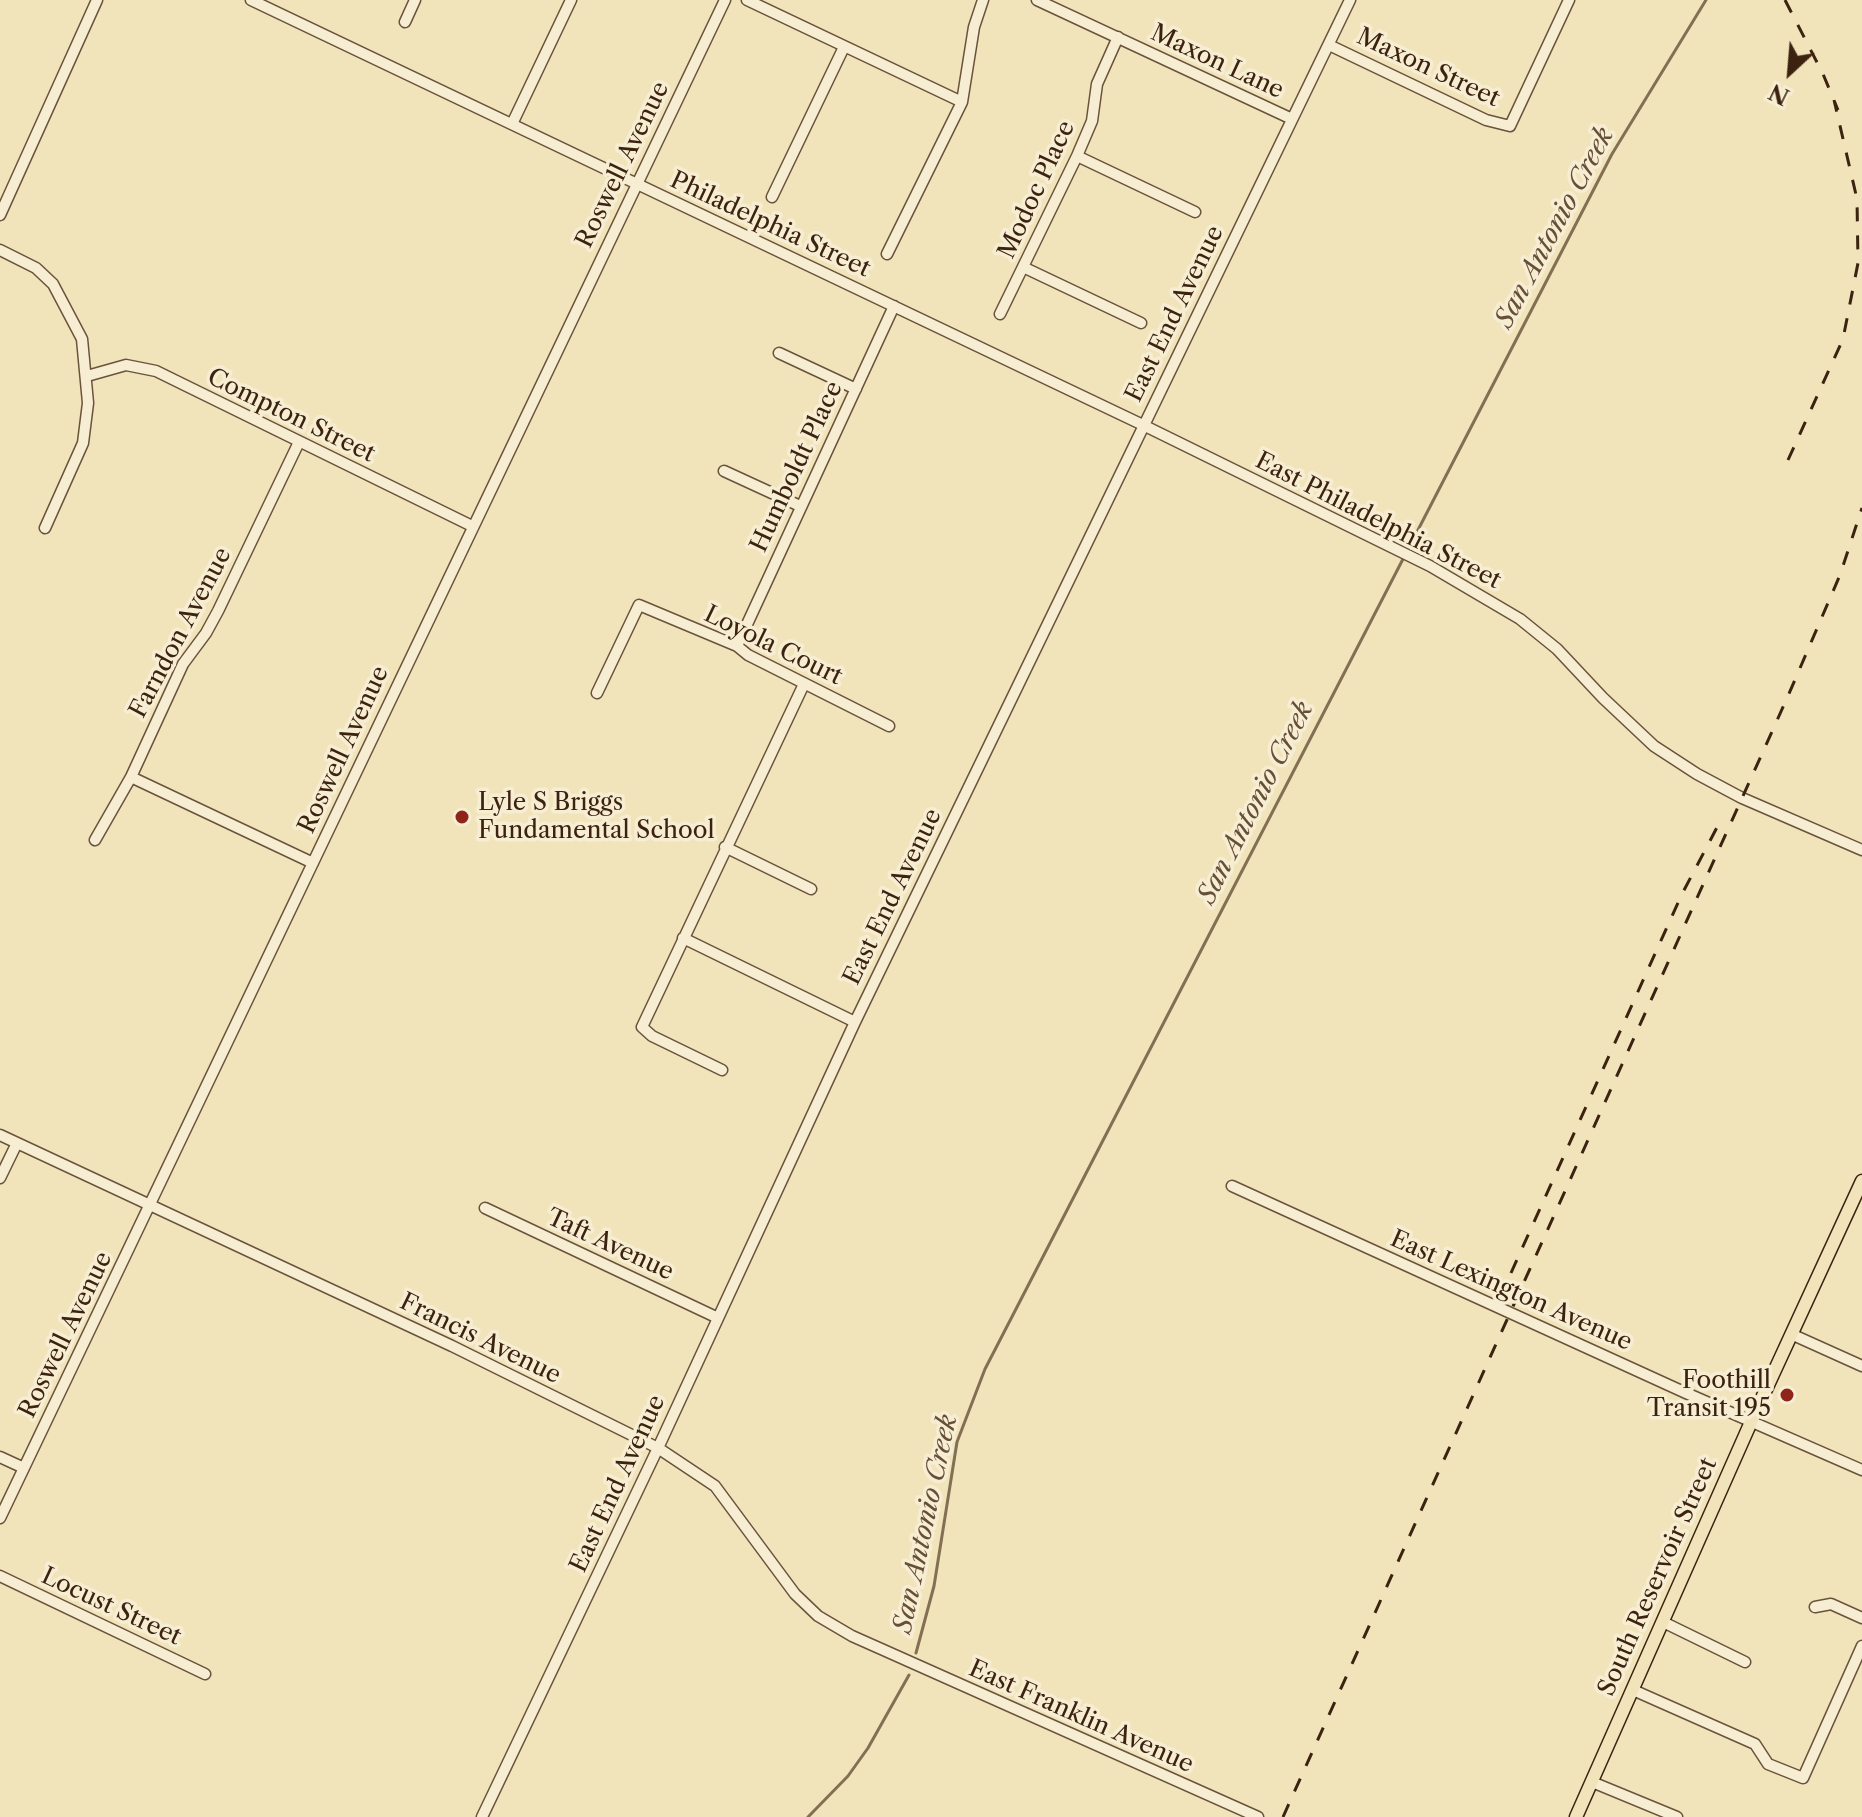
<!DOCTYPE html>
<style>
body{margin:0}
#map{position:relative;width:1862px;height:1817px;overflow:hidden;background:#f1e4bb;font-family:"Libre Caslon Text",serif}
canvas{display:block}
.north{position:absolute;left:1750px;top:32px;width:80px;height:80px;-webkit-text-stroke:6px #f6edd3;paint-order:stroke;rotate:206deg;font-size:22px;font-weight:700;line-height:32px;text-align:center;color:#3c2310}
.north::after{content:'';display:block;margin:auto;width:28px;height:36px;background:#3c2310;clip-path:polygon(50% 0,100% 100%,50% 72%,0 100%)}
</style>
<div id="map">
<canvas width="1862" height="1817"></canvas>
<div class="north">N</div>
</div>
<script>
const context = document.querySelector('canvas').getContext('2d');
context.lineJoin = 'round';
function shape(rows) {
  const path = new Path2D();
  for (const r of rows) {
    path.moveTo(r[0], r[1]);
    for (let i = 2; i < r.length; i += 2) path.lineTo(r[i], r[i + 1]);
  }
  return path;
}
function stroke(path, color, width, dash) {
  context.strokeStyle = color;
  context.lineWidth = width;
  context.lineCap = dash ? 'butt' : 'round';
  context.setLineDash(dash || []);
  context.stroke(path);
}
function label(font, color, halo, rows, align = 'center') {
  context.font = font + ' "Libre Caslon Text",serif';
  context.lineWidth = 7;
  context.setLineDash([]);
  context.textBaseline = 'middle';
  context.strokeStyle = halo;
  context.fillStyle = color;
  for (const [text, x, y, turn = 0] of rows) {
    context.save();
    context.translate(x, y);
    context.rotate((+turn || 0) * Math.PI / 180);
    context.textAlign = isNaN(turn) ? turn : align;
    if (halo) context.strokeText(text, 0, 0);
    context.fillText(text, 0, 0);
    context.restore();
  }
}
const stream = shape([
 [916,1653,934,1586,957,1442,985,1369,1612,154,1706,0],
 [808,1817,848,1776,868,1748,909,1675]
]);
const minor = shape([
 [251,0,1143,425,1430,566,1520,619,1557,649,1603,698,1654,746,1697,774,1742,798,1862,850],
 [747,0,962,102],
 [1037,0,1292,119],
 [405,22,415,0],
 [1329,45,1486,120,1510,126,1569,0],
 [512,124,571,0],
 [1077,156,1195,212],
 [772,197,844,47],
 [0,215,97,0],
 [0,250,36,268,53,284,82,339,88,403,83,443,45,528],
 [887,254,962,102,974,27,983,0],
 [1023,267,1141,323],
 [1000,314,1077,156,1092,121,1097,84,1118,37],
 [779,353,856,389],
 [87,376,126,365,156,371,472,526],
 [724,471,800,506],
 [737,646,894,306],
 [597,693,639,605,737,646,748,655,889,726],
 [131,777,313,863],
 [95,840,131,777,183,664,206,633,218,611,299,442],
 [725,847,811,889],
 [683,938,855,1022],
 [722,1070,652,1036,642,1027,804,684],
 [0,1135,452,1346,658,1448,715,1486,795,1594,818,1616,852,1636,888,1652,1258,1817],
 [0,1178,17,1143],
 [1232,1186,1686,1393,1862,1470],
 [485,1208,718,1318],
 [1791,1334,1862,1366],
 [0,1457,24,1468],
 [0,1518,725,0],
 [0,1576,205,1674],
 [1815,1607,1831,1604,1862,1618],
 [1663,1622,1745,1662],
 [1633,1690,1755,1744,1768,1764,1803,1778,1862,1646],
 [1592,1782,1677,1817],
 [482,1817,658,1448,855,1022,1350,0]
]);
const major = shape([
 [1576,1817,1751,1422,1862,1181]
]);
const rail = shape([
 [1785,0,1823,74,1838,110],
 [1788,460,1843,339,1858,263,1857,199,1834,100],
 [1511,1273,1682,894,1723,816],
 [1283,1817,1788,696,1840,575,1862,508]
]);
const markers = [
 [462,817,8,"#8f2418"],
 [1787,1395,8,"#8f2418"]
];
const streetNames = [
 ["Maxon Lane",1217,62,25],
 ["Maxon Street",1428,68,25],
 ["Roswell Avenue",623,165,-64],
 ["Modoc Place",1037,190,-65],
 ["Philadelphia Street",770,225,25],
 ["East End Avenue",1175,314,-64],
 ["Compton Street",291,416,26],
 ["Humboldt Place",797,467,-65],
 ["East Philadelphia Street",1378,521,27],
 ["Farndon Avenue",181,633,-62],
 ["Loyola Court",773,646,26],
 ["Roswell Avenue",344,750,-65],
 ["East End Avenue",893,897,-64],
 ["Taft Avenue",610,1245,25],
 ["East Lexington Avenue",1511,1291,24],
 ["Roswell Avenue",66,1335,-64],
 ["Francis Avenue",480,1339,26],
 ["East End Avenue",618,1484,-65],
 ["South Reservoir Street",1658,1577,-66],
 ["Locust Street",111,1607,25],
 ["East Franklin Avenue",1081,1717,24]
];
const poiNames = [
 ["Lyle S Briggs",478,803],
 ["Fundamental School",478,831],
 ["Foothill",1771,1381,"right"],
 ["Transit 195",1771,1409,"right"]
];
const waterNames = [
 ["San Antonio Creek",1555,228,-62],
 ["San Antonio Creek",1256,803,-63],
 ["San Antonio Creek",926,1524,-78]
];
stroke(stream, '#836f54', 3);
stroke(minor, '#69533b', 13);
stroke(major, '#3c2310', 15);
stroke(minor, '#f6edd3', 10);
stroke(major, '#f1e4bb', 12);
stroke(rail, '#3c2310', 3, [14, 14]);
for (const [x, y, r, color] of markers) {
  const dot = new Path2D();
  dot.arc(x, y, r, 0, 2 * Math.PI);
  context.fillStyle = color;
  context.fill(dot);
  stroke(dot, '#f6edd3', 3);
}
label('24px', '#3c2310', '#f6edd3', streetNames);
label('24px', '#3c2310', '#f6edd3', poiNames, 'left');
label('italic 26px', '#664f38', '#f6edd3', waterNames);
</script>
